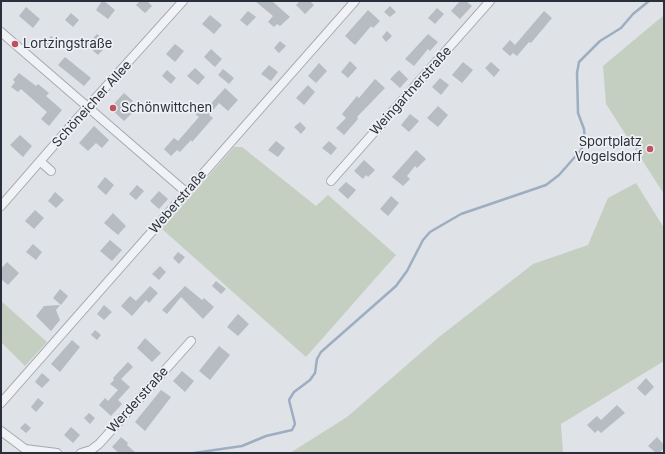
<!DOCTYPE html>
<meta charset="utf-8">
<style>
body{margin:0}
#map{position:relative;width:665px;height:454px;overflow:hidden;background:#dfe2e6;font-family:Inter,sans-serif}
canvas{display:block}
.frame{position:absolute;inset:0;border:2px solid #2a303b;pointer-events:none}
</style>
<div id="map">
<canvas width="665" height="454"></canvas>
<div class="frame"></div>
</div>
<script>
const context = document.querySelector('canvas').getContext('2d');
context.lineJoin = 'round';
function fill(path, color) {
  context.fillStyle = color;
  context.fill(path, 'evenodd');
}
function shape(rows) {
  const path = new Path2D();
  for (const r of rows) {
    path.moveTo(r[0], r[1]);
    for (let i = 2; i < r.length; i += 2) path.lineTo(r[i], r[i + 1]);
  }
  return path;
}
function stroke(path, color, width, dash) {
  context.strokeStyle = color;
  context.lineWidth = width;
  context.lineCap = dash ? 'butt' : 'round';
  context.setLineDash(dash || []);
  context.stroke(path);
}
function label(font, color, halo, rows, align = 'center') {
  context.font = font + ' Inter,sans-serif';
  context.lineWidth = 3.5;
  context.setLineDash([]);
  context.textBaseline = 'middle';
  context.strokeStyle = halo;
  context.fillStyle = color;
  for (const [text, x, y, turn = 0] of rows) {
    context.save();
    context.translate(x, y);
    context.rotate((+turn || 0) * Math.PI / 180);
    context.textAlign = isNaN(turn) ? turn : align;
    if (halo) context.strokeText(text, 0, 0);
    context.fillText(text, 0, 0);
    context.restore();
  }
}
const green = shape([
 [664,15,664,194,606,104,603,66],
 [234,147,242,147,316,206,328,195,396,255,306,357,162,229],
 [636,183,664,228,664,361,561,424,563,453,290,453,347,417,439,337,533,264,588,245,608,198],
 [1,301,47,342,25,366,1,342]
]);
const stream = shape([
 [194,453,242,446,266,436,292,430,295,424,289,400,294,392,310,380,315,373,317,359,321,352,396,286,407,271,423,240,430,232,461,214,546,185,559,175,581,150,585,142,584,129,578,113,577,73,579,62,600,41,621,28,633,14,649,1]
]);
const building = shape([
 [102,1,104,1,115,10,108,19,96,10],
 [140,1,147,1,152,6,145,13,136,5],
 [255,1,272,1,290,17,280,26,277,24,274,27,268,22,273,16],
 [300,1,310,1,314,5,305,14,296,5],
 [460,1,466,1,472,6,460,19,451,11],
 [390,6,396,12,390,17,384,12],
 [26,7,40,19,33,28,19,16],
 [437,8,444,14,435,24,428,18],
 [368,10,380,21,373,28,371,26,355,45,345,36],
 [248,11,256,17,247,26,240,20],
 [544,11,552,18,531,43,529,42,517,56,513,53,510,56,502,49,510,40,515,45],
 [71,13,79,20,73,27,65,20],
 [210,15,222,25,214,34,202,24],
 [387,31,392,36,386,42,382,37],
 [97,34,108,44,98,55,87,45],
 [428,34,438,42,430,51,428,49,414,66,405,59],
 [51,36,59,43,53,50,45,43],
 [280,41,286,46,279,53,274,48],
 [175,44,184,51,175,62,166,54],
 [211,49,222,59,215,67,204,57],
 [65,57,91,78,84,86,58,65],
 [350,61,357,68,348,78,341,72],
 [463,62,473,70,462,83,452,75],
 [491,62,500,70,494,77,485,68],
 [319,63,327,71,316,83,308,76],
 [269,65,278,72,271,81,261,74],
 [195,68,205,77,198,85,187,76],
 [223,69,234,78,229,84,218,75],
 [167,70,176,78,171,84,162,76],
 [399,70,408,79,400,88,390,79],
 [19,73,36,86,38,84,49,93,46,96,62,110,49,126,41,119,47,112,21,89,18,92,11,87,15,82,13,80],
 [440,78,449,85,441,95,432,87],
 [375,79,385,88,357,117,358,119,344,135,336,128,346,118,342,114,357,96,359,98],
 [308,85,315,92,304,105,296,98],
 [225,88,238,100,228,111,219,103,209,115,213,118,192,142,191,140,180,152,177,150,171,156,164,149,174,138,178,141,199,117,194,113,203,104,207,108],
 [124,93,133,101,126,108,132,113,124,121,110,108],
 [438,106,448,115,438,127,427,118],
 [410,114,419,121,409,132,401,125],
 [300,122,306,128,301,134,294,127],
 [94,126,109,140,102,148,96,143,88,151,79,143],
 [20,135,32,146,23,157,10,145],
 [276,141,285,148,278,157,268,150],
 [329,141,337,148,331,155,322,148],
 [416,150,426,159,417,168,415,166,407,176,410,179,403,186,392,177],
 [364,160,375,170,368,177,366,175,363,179,354,171],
 [105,177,114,185,106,195,97,187],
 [346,182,356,190,348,199,338,190],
 [137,185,144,191,136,200,129,194],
 [159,191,168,199,159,209,150,201],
 [55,192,64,200,56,208,48,201],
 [391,196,399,203,388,216,380,209],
 [35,210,44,218,34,229,25,221],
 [113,213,126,226,118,235,104,223],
 [110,240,122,250,112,261,100,251],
 [33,244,42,252,36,260,26,252],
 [178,252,185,257,179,264,173,258],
 [7,262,19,273,8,285,1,279,1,269],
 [160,266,166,272,159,280,152,274],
 [216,281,226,289,221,294,212,286],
 [150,286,158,293,149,303,146,300,132,316,121,306,130,296,136,301],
 [185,286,202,300,204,298,214,307,203,319,181,297,167,314,162,310],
 [60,289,68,296,61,305,53,298],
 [60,305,56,310,60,320,51,331,36,316,44,306],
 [104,305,112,312,104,320,97,314],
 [238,314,249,324,238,336,227,327],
 [95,330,101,335,97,340,91,335],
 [145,338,161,353,152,362,137,348],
 [72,340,80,347,60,372,51,364],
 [219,346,230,355,210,380,199,371],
 [128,362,133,367,121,379,130,387,118,400,122,404,111,416,99,405,105,398,108,401,118,390,110,384,114,380,113,378],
 [182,371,194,381,185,392,173,381],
 [42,373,50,380,42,388,35,382],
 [646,378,654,387,645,396,637,388],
 [161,390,171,397,145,431,135,422],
 [38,398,44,403,36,412,31,407],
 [617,405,625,413,601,433,598,430,595,433,587,425,597,416,601,420],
 [89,413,95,418,90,424,84,418],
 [25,423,31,428,26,433,20,428],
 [71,427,80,435,73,443,64,435],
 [121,437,128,443,127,445,136,453,119,453,112,447],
 [657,437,664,445,664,448,659,453,656,453,648,446]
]);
const minor = shape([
 [1,32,186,192],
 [41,162,51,171],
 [331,181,490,1],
 [1,206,75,121,183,1],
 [1,403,355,1],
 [1,431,25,449,57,453],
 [81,453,91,450,99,444,191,341]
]);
const markers = [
 [15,44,4,"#be525e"],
 [113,108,4,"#be525e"],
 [650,149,4,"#be525e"]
];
const poiNames = [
 ["Lortzingstraße",23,44],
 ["Schönwittchen",121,108],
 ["Sportplatz",642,142,"right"],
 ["Vogelsdorf",642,157,"right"]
];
const streetNames = [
 ["Weingartnerstraße",411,91,-48],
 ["Schöneicher Allee",92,104,-48],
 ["Weberstraße",178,202,-49],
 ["Werderstraße",138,400,-48]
];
fill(green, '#c4cfc1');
stroke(stream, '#9eaec2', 2.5);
fill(building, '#b7bbc2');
stroke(minor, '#a5a9af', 10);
stroke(minor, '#f1f2f5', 8);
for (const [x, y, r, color] of markers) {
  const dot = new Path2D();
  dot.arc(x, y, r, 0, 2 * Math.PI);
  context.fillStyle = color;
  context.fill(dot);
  stroke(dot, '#eef0f4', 1.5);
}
label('13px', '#2a303b', '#eef0f4', poiNames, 'left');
label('13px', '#2a303b', '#eef0f4', streetNames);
</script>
